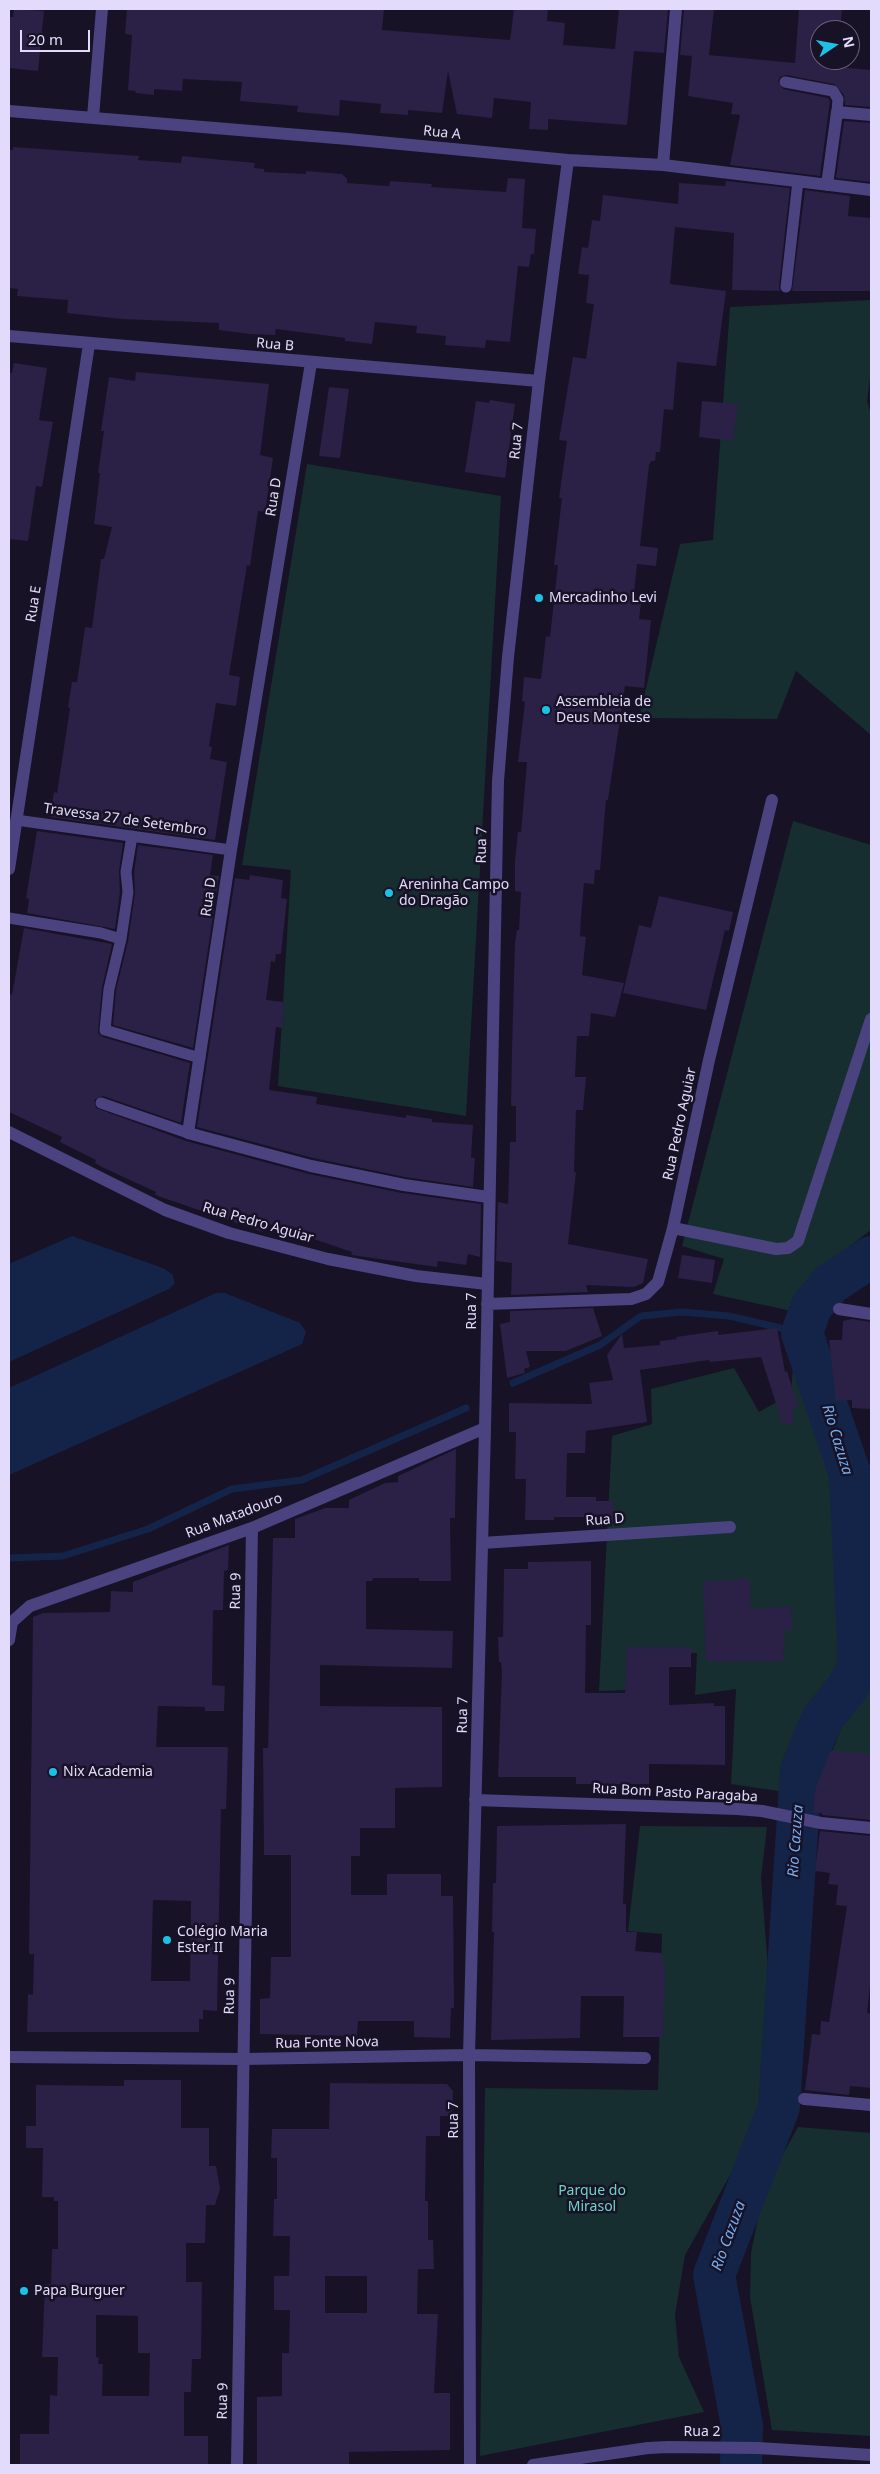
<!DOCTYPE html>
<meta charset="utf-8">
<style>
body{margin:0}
#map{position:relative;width:880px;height:2474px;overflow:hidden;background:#171226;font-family:"Noto Sans",sans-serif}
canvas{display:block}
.frame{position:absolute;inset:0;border:10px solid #e2dbfb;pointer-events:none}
.north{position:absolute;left:810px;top:20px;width:50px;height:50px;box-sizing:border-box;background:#171226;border:1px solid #68627b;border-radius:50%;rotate:78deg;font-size:14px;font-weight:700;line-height:20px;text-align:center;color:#e2dbfb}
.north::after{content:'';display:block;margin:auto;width:18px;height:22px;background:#1cc1e6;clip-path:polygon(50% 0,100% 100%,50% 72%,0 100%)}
.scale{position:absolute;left:20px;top:30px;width:70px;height:22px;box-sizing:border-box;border:2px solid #e2dbfb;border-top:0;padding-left:6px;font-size:15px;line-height:18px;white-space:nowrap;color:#e2dbfb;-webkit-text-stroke:4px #171226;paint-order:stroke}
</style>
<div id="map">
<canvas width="880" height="2474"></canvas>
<div class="frame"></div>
<div class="north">N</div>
<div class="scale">20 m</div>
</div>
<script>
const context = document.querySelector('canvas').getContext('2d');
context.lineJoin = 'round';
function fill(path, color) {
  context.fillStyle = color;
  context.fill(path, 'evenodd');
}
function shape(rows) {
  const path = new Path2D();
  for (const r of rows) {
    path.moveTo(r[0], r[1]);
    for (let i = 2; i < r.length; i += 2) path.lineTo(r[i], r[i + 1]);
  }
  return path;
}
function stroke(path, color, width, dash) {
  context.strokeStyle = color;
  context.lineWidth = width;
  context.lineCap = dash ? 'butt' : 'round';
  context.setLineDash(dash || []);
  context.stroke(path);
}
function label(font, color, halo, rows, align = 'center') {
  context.font = font + ' "Noto Sans",sans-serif';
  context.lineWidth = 5;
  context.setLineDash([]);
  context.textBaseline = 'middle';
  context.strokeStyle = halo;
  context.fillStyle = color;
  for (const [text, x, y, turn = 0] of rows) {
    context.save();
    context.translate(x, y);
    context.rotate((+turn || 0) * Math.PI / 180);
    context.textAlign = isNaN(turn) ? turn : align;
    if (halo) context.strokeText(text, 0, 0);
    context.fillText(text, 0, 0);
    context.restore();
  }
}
const green = shape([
 [871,300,871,371,867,401,871,414,871,735,796,671,777,719,639,718,680,544,713,540,730,307],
 [307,464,501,496,466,1116,278,1086,291,870,242,865],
 [793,821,871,845,871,1230,842,1252,796,1312,713,1294,724,1259,682,1246],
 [794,1351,840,1500,848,1641,823,1740,792,1793,731,1784,736,1689,695,1695,697,1653,631,1655,630,1690,599,1691,612,1436,652,1424,651,1389,734,1368,759,1412,791,1394],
 [855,1465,871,1465,871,1765,828,1763,864,1666],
 [640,1826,767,1827,761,1878,769,1980,759,2105,737,2163,685,2255,675,2315,679,2357,704,2412,480,2456,485,2088,658,2090,662,1934,628,1931],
 [798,2127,871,2133,871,2436,772,2430,750,2297,751,2253,764,2188]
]);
const water = shape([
 [72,1236,163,1268,172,1274,175,1283,169,1289,9,1362,9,1264],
 [216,1293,225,1293,300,1323,306,1332,302,1344,9,1475,9,1388]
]);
const stream = shape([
 [513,1383,600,1345,641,1316,682,1312,729,1316,802,1333],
 [9,1558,63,1556,148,1529,232,1489,302,1480,466,1408]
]);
const river = shape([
 [741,2465,742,2426,714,2275,779,2107,801,1770,822,1719,848,1687,859,1665,850,1474,802,1333,811,1307,830,1284,871,1257]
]);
const building = shape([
 [14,9,44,11,38,71,9,68,9,17,13,17],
 [127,9,384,9,382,30,510,40,514,9,548,9,547,21,565,23,563,45,615,49,619,9,668,9,664,53,634,51,627,125,548,119,548,130,529,129,531,102,494,98,492,118,457,114,448,71,442,113,408,110,408,115,380,113,381,104,340,100,339,116,297,112,298,106,240,101,242,82,183,79,182,91,154,89,154,95,136,93,135,91,128,90,132,35,125,34],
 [684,9,714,9,709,55,795,63,799,9,842,9,840,30,820,30,820,60,837,60,837,63,848,64,847,68,871,70,871,107,845,105,844,95,834,84,786,75,780,77,778,81,783,89,828,98,830,101,820,176,730,165,740,115,731,114,733,103,688,96,692,56,680,55],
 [844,121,871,123,871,182,836,178],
 [13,147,139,156,138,160,181,163,182,156,255,163,254,168,264,169,264,172,306,174,306,171,342,174,347,179,347,183,389,186,390,181,432,184,431,187,506,192,508,178,525,179,522,228,536,229,534,254,531,254,529,267,518,266,510,342,486,340,485,348,445,345,446,336,416,333,417,326,375,322,372,344,345,341,345,338,276,329,275,335,250,334,219,330,219,323,122,319,67,313,68,300,17,296,18,289,9,288,9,150,13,150],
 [726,181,790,188,779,286,780,291,732,290,734,233,675,227,670,284,726,291,716,366,677,362,673,410,664,409,660,452,656,452,655,461,651,461,649,465,640,546,658,548,656,566,637,564,633,603,641,604,639,619,651,620,644,688,625,686,608,800,606,800,600,870,595,870,594,884,584,883,581,917,580,936,586,937,582,975,624,983,615,1017,591,1013,589,1036,577,1036,575,1077,586,1077,583,1110,576,1110,574,1172,576,1172,568,1244,648,1259,643,1283,634,1287,586,1285,588,1292,511,1295,512,1263,496,1261,498,1202,508,1204,510,1142,516,1142,516,1106,511,1106,512,1049,515,942,517,930,519,930,521,892,515,891,515,860,518,832,521,832,527,762,518,762,525,702,522,701,524,677,541,679,546,636,550,637,558,565,554,565,562,498,559,498,567,441,559,440,573,357,586,359,594,304,586,303,589,275,578,274,582,247,588,248,592,220,600,221,603,195,678,204,679,183,725,186],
 [805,190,850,196,848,216,871,218,871,291,792,291],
 [14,363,47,368,39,420,53,422,42,487,36,486,28,541,9,539,9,372,12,373],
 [136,372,269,384,260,455,273,458,265,512,258,511,250,566,247,565,229,675,240,677,236,706,216,703,209,746,212,747,210,759,227,762,215,840,50,817,54,792,57,793,70,708,68,707,72,682,77,682,85,627,92,628,101,559,104,559,112,527,94,524,100,473,98,473,104,431,101,431,109,377,135,381],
 [329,387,349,389,340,458,319,456],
 [490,400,515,404,505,478,465,472,476,401,489,403],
 [702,401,738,404,733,441,699,437],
 [37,831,123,843,119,871,120,892,115,929,27,913,29,899,26,898],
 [138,845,213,855,210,875,219,876,193,1048,113,1025,116,990,128,941,135,893,134,872],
 [250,875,283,880,281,898,287,899,281,954,276,954,275,962,271,961,266,1000,284,1002,282,1028,276,1027,269,1090,317,1097,316,1104,406,1118,406,1115,432,1119,432,1122,473,1125,471,1158,475,1158,473,1187,405,1177,313,1158,197,1127,235,878,249,880],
 [659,896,733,912,729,931,725,930,706,1010,623,993,639,925,651,928],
 [24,928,112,944,102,988,98,1033,103,1037,190,1063,181,1123,103,1096,94,1100,96,1108,186,1141,309,1174,402,1193,481,1204,480,1257,468,1254,466,1265,438,1261,437,1267,351,1255,352,1252,266,1223,263,1232,155,1195,156,1192,104,1168,95,1163,96,1160,60,1142,62,1137,9,1112,9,994,12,995],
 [682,1255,715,1260,712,1283,678,1278],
 [593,1308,602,1336,566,1351,526,1351,530,1367,524,1369,525,1373,507,1378,500,1324,510,1322,510,1311],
 [852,1319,871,1322,871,1409,852,1408,852,1400,836,1401,829,1340,842,1340,843,1321],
 [777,1328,785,1372,787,1371,798,1407,792,1408,794,1422,783,1425,761,1357,710,1362,709,1360,640,1370,647,1422,586,1431,585,1453,567,1453,566,1497,596,1497,596,1501,614,1501,613,1522,595,1522,595,1517,554,1517,554,1520,525,1520,526,1479,515,1479,516,1432,509,1432,509,1403,592,1404,589,1383,613,1380,607,1355,622,1334,624,1348,660,1345,660,1341,677,1339,676,1337,718,1331,718,1335],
 [456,1449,455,1518,450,1518,451,1581,419,1581,419,1578,373,1578,372,1581,366,1581,366,1629,453,1631,452,1668,320,1665,320,1706,442,1707,442,1787,395,1788,395,1828,360,1828,360,1856,351,1856,351,1895,387,1895,387,1874,441,1874,441,1896,453,1896,454,2008,451,2008,450,2038,414,2037,414,2021,358,2021,357,2036,260,2034,260,1999,270,1998,271,1957,291,1957,291,1855,264,1855,263,1748,268,1748,273,1538,295,1538,295,1519,325,1508,349,1508,349,1500,385,1483,398,1482,398,1476],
 [229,1545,228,1570,224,1571,223,1610,213,1610,212,1685,225,1686,224,1711,205,1711,205,1707,158,1706,156,1747,228,1747,226,1809,221,1809,217,2011,203,2010,203,2019,199,2019,199,2032,27,2032,28,1994,33,1995,34,1954,29,1954,33,1617,43,1613,110,1612,111,1591,133,1592,133,1582],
 [153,1900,191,1901,190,1981,151,1981],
 [591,1561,591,1625,586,1625,585,1693,625,1693,627,1647,691,1647,691,1667,669,1667,669,1705,714,1703,714,1706,725,1706,725,1765,649,1764,649,1784,576,1784,576,1777,498,1777,502,1671,501,1662,499,1662,498,1637,503,1637,504,1569,528,1569,528,1562],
 [750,1579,751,1609,791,1606,792,1630,785,1630,783,1661,706,1661,703,1581],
 [831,1750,871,1754,871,1820,822,1815,822,1813,813,1812,816,1787],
 [626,1824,623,1904,626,1904,626,1932,637,1932,635,1951,662,1953,662,1963,665,1963,663,2037,623,2037,624,1996,581,1996,580,2038,491,2040,494,1932,492,1932,493,1883,496,1883,497,1826],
 [820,1831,871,1836,871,1976,867,2013,871,2014,871,2088,850,2086,849,2095,805,2090,812,2034,820,2035,821,2021,829,2022,847,1906,836,1905,838,1885,828,1884,830,1873,815,1871],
 [124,2080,181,2080,181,2128,209,2128,209,2166,216,2166,220,2189,215,2205,206,2205,205,2243,186,2243,186,2282,202,2282,201,2359,192,2359,191,2392,184,2392,184,2436,208,2436,208,2465,20,2465,20,2434,49,2434,50,2395,57,2396,58,2357,42,2357,45,2284,51,2284,52,2249,58,2249,58,2201,54,2201,54,2197,42,2197,43,2148,26,2148,26,2126,36,2126,36,2085,124,2086],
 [96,2315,138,2316,138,2353,150,2353,149,2396,102,2396,103,2364,98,2364,99,2358,96,2357],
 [330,2083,447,2084,453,2091,452,2116,440,2116,440,2136,426,2136,425,2201,428,2201,428,2240,433,2240,434,2269,418,2269,417,2314,438,2314,434,2393,450,2393,450,2450,349,2452,349,2464,257,2465,257,2397,282,2396,282,2353,289,2353,290,2310,274,2310,274,2276,289,2276,290,2236,273,2236,274,2199,277,2199,277,2158,271,2158,272,2129,329,2129],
 [325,2276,367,2276,367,2313,325,2313]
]);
const lane = shape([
 [785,82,833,91,838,99,837,112],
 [786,287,798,181],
 [16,820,231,850],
 [132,836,126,872,128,892,121,939,109,989,105,1030,200,1058],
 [9,918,101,933,121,939],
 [101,1103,188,1133]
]);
const street = shape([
 [9,111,348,139,568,160,663,165,871,190],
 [93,117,102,9],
 [663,165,676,9],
 [827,185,837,112,871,115],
 [9,336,539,381],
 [311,363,231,850,188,1133,311,1166,404,1185,488,1197],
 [9,869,89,344],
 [9,1132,165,1210,229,1233,328,1259,416,1276,487,1284],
 [673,1228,776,1249,788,1248,798,1241,871,1019],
 [487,1304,631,1299,646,1294,658,1282,673,1228,709,1060,772,800],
 [839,1309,871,1314],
 [482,1543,730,1527],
 [9,1640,12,1622,30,1606,252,1528,485,1428],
 [475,1800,737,1809,762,1811,821,1823,871,1828],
 [9,2057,244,2059,469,2055,645,2058],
 [804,2099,871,2105],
 [237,2465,252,1528],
 [470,2465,469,2055,485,1428,498,781,508,657,539,381,568,160],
 [533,2465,648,2448,668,2447,758,2448,871,2455]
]);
const markers = [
 [539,598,5,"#1cc1e6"],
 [546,710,5,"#1cc1e6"],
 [389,893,5,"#1cc1e6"],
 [53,1772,5,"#1cc1e6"],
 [167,1940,5,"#1cc1e6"],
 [24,2291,5,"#1cc1e6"]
];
const streetNames = [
 ["Rua A",442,133,6],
 ["Rua B",275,345,5],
 ["Rua 7",517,441,-84],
 ["Rua D",274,497,-81],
 ["Rua E",34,604,-81],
 ["Travessa 27 de Setembro",125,820,8],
 ["Rua 7",482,845,-89],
 ["Rua D",209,897,-82],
 ["Rua Pedro Aguiar",680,1124,-78],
 ["Rua Pedro Aguiar",258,1223,16],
 ["Rua 7",472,1311,-90],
 ["Rua Matadouro",234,1516,-21],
 ["Rua D",605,1520,-4],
 ["Rua 9",236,1591,-89],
 ["Rua 7",463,1715,-89],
 ["Rua Bom Pasto Paragaba",675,1793,3],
 ["Rua 9",230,1996,-89],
 ["Rua Fonte Nova",327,2043,-1],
 ["Rua 7",454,2120,-90],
 ["Rua 9",223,2401,-89],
 ["Rua 2",702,2432]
];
const poiNames = [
 ["Mercadinho Levi",549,598],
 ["Assembleia de",556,702],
 ["Deus Montese",556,718],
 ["Areninha Campo",399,885],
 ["do Dragão",399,901],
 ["Nix Academia",63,1772],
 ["Colégio Maria",177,1932],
 ["Ester II",177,1948],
 ["Papa Burguer",34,2291]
];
const parkNames = [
 ["Parque do",592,2191],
 ["Mirasol",592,2207]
];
const waterNames = [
 ["Rio Cazuza",837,1440,73],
 ["Rio Cazuza",796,1841,-86],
 ["Rio Cazuza",729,2236,-70]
];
fill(green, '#162e2f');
fill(water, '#142448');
stroke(stream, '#142448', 7);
stroke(river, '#142448', 42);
fill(building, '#2b2045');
stroke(lane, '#4a4380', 11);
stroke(street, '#4a4380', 12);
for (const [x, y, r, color] of markers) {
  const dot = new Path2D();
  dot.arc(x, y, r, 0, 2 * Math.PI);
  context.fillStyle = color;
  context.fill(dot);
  stroke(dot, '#171226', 2);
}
label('14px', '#e2dbfb', '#171226', streetNames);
label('14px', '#e2dbfb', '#171226', poiNames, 'left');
label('14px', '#6ed4c3', '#171226', parkNames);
label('italic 15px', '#74acf0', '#171226', waterNames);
</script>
